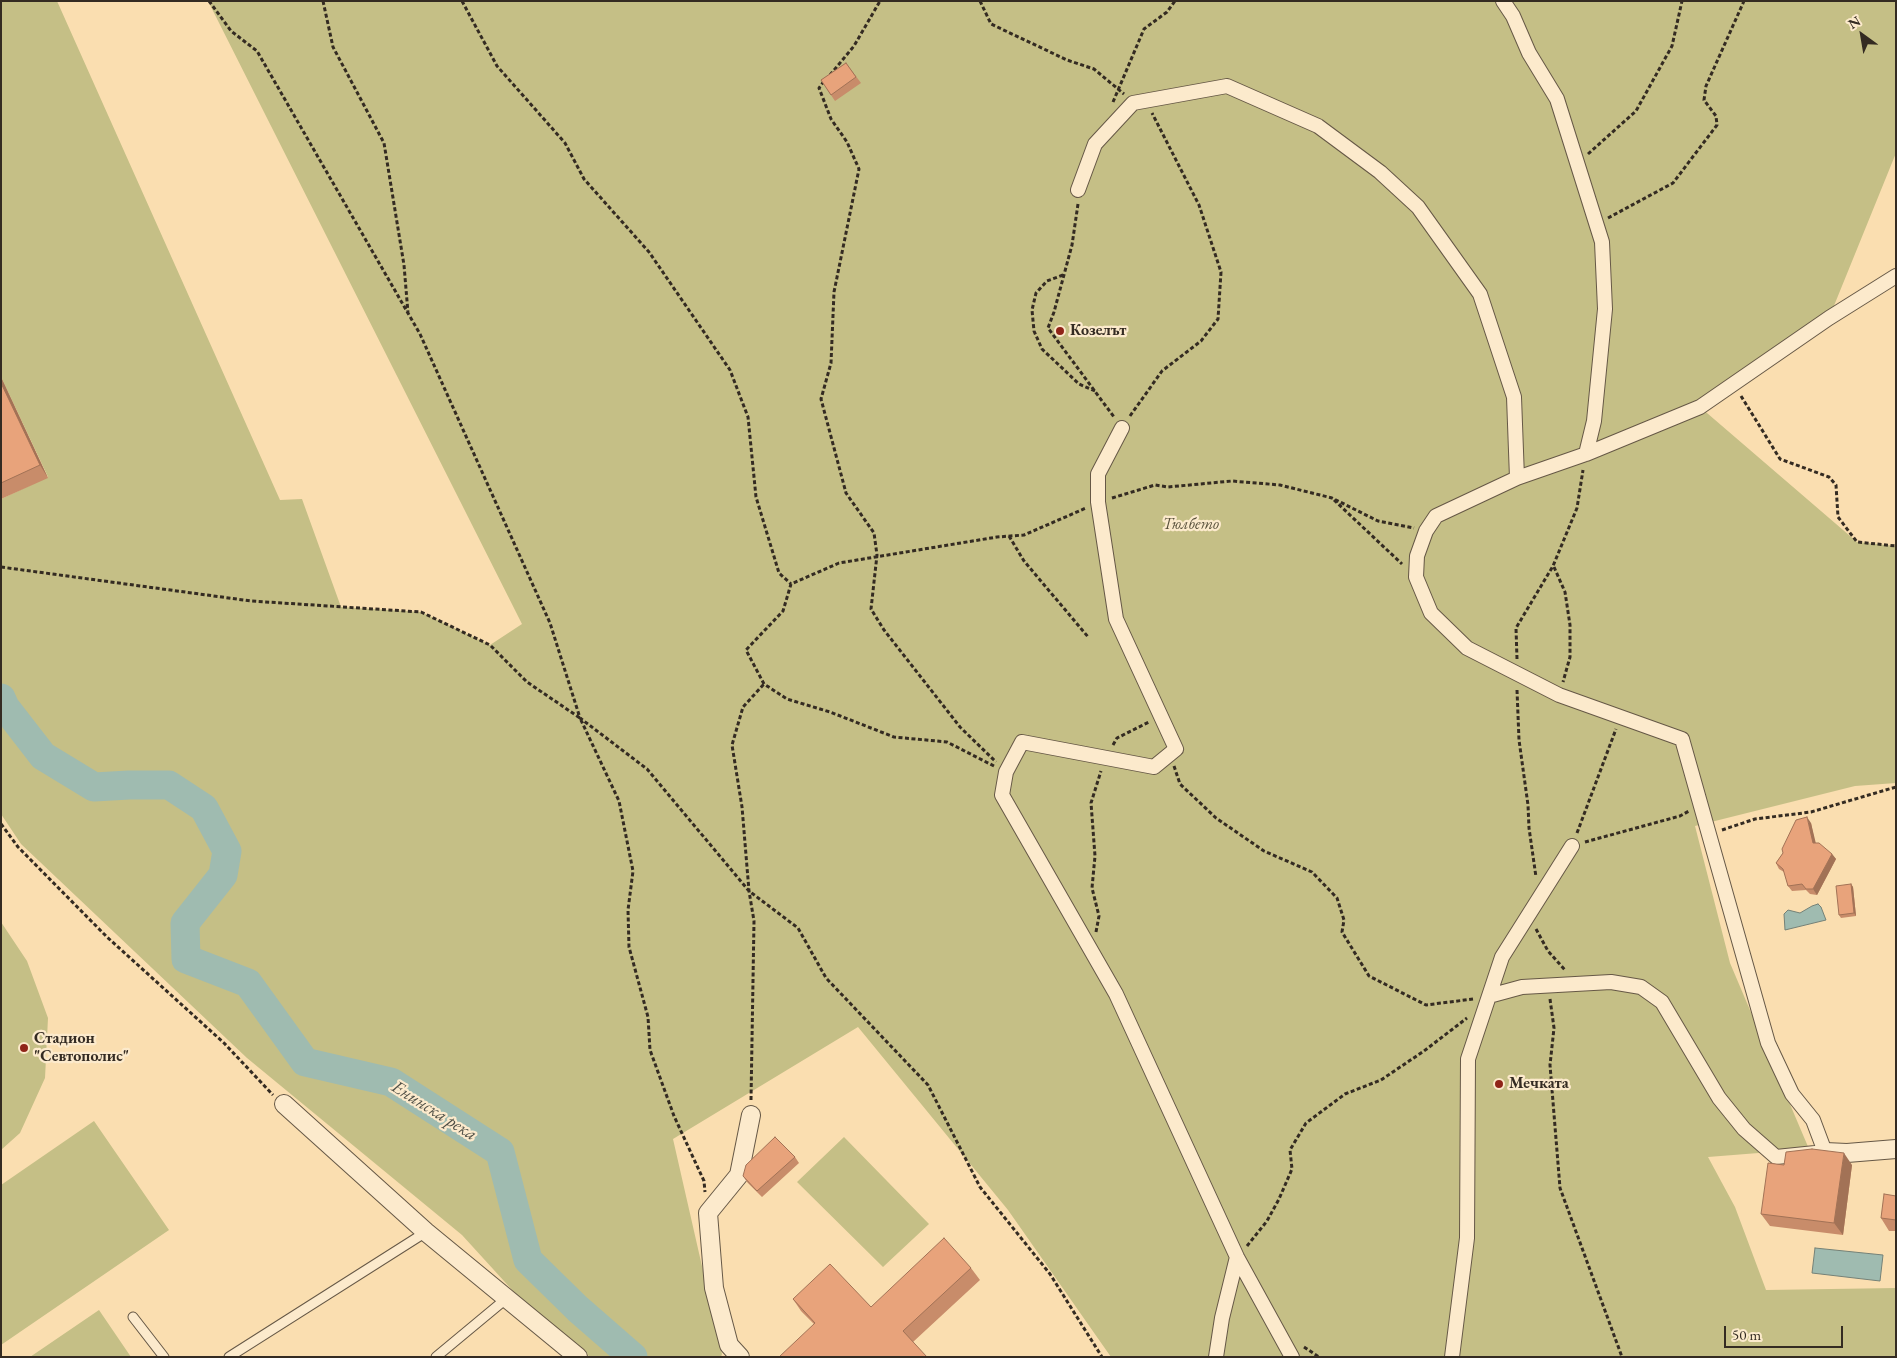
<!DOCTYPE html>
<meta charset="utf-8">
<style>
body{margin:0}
#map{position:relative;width:1897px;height:1358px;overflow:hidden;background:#fadeb0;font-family:"EB Garamond",serif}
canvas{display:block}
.frame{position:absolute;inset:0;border:2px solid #342b22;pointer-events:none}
.north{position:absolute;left:1837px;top:10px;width:50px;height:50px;-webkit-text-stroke:4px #fceacc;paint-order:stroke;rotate:328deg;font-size:14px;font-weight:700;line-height:20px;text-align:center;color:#342b22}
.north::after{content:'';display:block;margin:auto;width:18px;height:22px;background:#342b22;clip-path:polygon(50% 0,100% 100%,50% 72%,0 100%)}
.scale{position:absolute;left:1724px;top:1326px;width:119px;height:22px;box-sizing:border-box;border:2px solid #342b22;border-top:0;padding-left:6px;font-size:15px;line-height:18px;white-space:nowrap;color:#342b22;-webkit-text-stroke:4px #fceacc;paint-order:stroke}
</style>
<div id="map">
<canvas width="1897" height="1358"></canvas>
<div class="frame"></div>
<div class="north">N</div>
<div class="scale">50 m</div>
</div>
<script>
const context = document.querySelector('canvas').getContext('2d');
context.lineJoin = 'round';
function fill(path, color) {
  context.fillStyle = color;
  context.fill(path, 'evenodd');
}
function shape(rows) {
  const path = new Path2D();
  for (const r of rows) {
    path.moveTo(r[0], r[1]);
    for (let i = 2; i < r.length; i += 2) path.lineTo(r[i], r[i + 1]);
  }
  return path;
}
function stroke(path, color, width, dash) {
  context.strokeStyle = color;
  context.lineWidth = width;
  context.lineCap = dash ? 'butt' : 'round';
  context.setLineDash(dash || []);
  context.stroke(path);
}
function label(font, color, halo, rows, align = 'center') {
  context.font = font + ' "EB Garamond",serif';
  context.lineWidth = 4.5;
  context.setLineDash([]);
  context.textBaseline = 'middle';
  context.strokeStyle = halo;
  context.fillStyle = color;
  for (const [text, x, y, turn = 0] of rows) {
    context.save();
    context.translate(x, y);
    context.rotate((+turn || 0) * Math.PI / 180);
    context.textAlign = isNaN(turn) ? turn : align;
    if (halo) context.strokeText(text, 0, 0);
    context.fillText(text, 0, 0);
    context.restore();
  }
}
const green = shape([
 [1,1,57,1,280,500,302,499,341,607,421,612,490,645,522,624,208,1,1896,1,1896,153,1829,318,1700,407,1857,542,1896,546,1896,783,1855,786,1695,826,1730,963,1809,1149,1708,1157,1735,1207,1766,1290,1896,1288,1896,1357,1111,1357,1008,1210,858,1027,673,1139,722,1354,721,1357,590,1357,514,1292,462,1235,247,1058,21,844,1,814,1,499,48,477,1,377],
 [1,922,27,961,48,1018,45,1078,20,1133,1,1150],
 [94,1121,169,1230,1,1345,1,1185],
 [844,1137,929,1224,883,1267,797,1182],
 [99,1310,131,1357,30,1357]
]);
const water = shape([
 [1818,904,1821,907,1826,920,1785,930,1784,914,1788,910,1800,913,1812,906,1818,904],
 [1815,1248,1883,1255,1880,1281,1812,1273,1815,1248]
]);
const river = shape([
 [1,698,5,707,43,756,94,787,129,785,169,785,204,808,227,851,223,875,185,923,186,959,248,983,305,1062,391,1082,500,1152,528,1260,578,1309,633,1357]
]);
const path = shape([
 [209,1,231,31,257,51,420,334,550,623,580,718,647,769,749,891,798,928,826,978,928,1085,980,1187,1050,1274,1102,1357],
 [323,1,333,47,384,143,404,265,408,313],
 [462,1,497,66,565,143,584,179,649,252,730,370,748,417,756,497,779,573,791,584],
 [980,1,991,24,1067,60,1094,69,1124,94],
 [830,75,854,46,880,1],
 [824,81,819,88,831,119,847,142,859,169,834,292,831,363,821,399,846,493,874,533,877,555,871,609,884,630,960,727,996,762],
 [1113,102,1144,29,1167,12,1175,1],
 [1588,154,1636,111,1672,46,1682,1],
 [1078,204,1072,245,1054,312,1048,328,1114,417],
 [1608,218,1673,183,1717,125,1716,116,1704,100,1706,86,1744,1],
 [1063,275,1047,281,1036,293,1032,310,1034,331,1042,349,1079,384,1095,391],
 [1741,396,1780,459,1829,477,1836,485,1838,517,1857,542,1896,546],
 [1130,416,1162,371,1201,341,1218,319,1221,272,1199,205,1152,113],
 [1112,498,1155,485,1168,487,1232,481,1280,485,1332,498,1378,521,1414,528],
 [1334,500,1402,564],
 [1009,536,1024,561,1089,638],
 [1,567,251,601,421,612,490,645,527,682,580,718,619,801,633,871,628,910,629,947,648,1017,650,1050,674,1116,704,1181,705,1192],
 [1554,567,1565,592,1570,625,1570,657,1563,682],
 [1517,659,1516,628,1553,566,1577,508,1583,470],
 [1517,690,1519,740,1528,805,1529,828,1536,877],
 [1113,745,1117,738,1149,722],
 [994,766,947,742,894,737,830,712,787,699,764,684,746,650,783,611,791,584,839,563,997,537,1024,535,1086,508],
 [1174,766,1180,784,1216,818,1264,851,1312,872,1337,898,1344,920,1342,932,1369,976,1426,1005,1473,999],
 [1,824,18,847,107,937,224,1043,273,1095],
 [1722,830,1755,819,1811,812,1896,787],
 [1577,833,1616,729],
 [1585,842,1680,816,1689,811],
 [1536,929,1548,951,1565,970],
 [1096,932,1099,916,1092,888,1095,856,1091,803,1101,771],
 [1550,999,1554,1028,1550,1065,1560,1188,1622,1357],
 [751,1100,754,921,749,891,742,807,732,745,743,707,764,684],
 [1247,1246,1267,1221,1279,1199,1292,1169,1290,1150,1306,1123,1345,1094,1381,1080,1424,1051,1467,1018],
 [1304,1347,1319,1357]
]);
const service = shape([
 [133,1317,164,1357],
 [229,1357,426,1232],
 [436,1357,507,1298]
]);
const pedestrian = shape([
 [1503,1,1513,16,1529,53,1557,99,1602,242,1605,309,1594,421,1586,454],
 [1078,190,1095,144,1133,103,1227,86,1318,126,1380,172,1418,207,1480,294,1514,397,1517,478],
 [1122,428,1098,474,1098,502,1116,619,1176,749,1154,767,1022,742,1006,772,1002,795,1116,994,1237,1257,1292,1357],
 [1489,996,1522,987,1611,982,1641,987,1662,1002,1719,1098,1744,1129,1776,1157,1825,1152,1813,1120,1792,1094,1768,1043,1682,739,1559,695,1467,648,1431,613,1416,577,1417,556,1426,531,1436,516,1517,478,1586,454,1700,407,1829,318,1896,276],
 [1216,1357,1222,1318,1237,1257],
 [1452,1357,1467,1238,1468,1059,1502,957,1572,846]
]);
const minor = shape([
 [284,1104,426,1232,578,1357],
 [1825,1152,1847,1153,1896,1149],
 [740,1357,729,1345,714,1288,708,1213,739,1175,751,1115]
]);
const wall = shape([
 [846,63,861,83,835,101,821,80],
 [1,377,48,478,1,499],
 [1811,823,1815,843,1832,854,1836,859,1817,895,1810,894,1806,890,1792,891,1788,886,1784,872,1779,869,1776,863,1783,853],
 [1851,884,1853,887,1856,916,1841,918,1839,915],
 [795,1157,799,1163,762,1197,747,1182,743,1176],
 [1784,1165,1852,1165,1843,1235,1770,1226,1761,1214],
 [1896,1196,1896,1231,1889,1231,1881,1218],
 [971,1268,980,1280,913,1342,814,1324,801,1311,793,1299,871,1307]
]);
const shadedWall = shape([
 [1,377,48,478,40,465,1,383],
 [1807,817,1811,823,1817,848,1813,843],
 [1832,854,1836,859,1817,895,1813,889],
 [1851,884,1853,887,1856,916,1854,913],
 [1844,1153,1852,1165,1843,1235,1834,1223]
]);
const building = shape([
 [846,63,856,77,831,95,821,80,846,63],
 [1,383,40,465,1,483,1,383],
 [1807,817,1813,843,1819,843,1832,854,1813,889,1806,889,1802,884,1788,886,1783,869,1776,863,1783,853,1782,849,1796,820,1807,817],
 [1851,884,1854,913,1839,915,1836,886,1851,884],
 [775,1137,795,1157,757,1191,743,1176,746,1165,775,1137],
 [1812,1149,1844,1153,1834,1223,1761,1214,1768,1163,1784,1165,1786,1152,1812,1149],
 [1884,1194,1896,1196,1896,1220,1881,1218,1884,1194],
 [944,1238,971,1268,903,1331,927,1357,779,1357,815,1323,793,1299,830,1264,871,1307,944,1238]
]);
const markers = [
 [1060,331,5,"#8f2418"],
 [24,1048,5,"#8f2418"],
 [1499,1084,5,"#8f2418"]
];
const poiNames = [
 ["Козелът",1070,331],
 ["Стадион",34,1039],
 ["\"Севтополис\"",34,1057],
 ["Мечката",1509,1084]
];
const parkNames = [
 ["Тюлбето",1191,525]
];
const waterNames = [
 ["Енинска река",434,1111,32]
];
fill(green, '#c5bf86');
fill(water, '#9fbbb0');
stroke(water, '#748177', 1);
stroke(river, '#9fbbb0', 29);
stroke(service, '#665846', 11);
stroke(pedestrian, '#665846', 16);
stroke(minor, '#665846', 20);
stroke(path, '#342b22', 3, [4, 2.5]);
stroke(service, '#fceacc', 9);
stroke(pedestrian, '#fceacc', 14);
stroke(minor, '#fceacc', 18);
fill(wall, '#c88c6a');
fill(shadedWall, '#a27256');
fill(building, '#e8a37b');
stroke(building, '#a27256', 1);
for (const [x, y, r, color] of markers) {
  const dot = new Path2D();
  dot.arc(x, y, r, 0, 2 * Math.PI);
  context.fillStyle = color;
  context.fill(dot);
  stroke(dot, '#fceacc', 2);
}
label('bold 16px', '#342b22', '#fceacc', poiNames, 'left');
label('italic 16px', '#58503b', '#fceacc', parkNames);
label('italic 18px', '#4f4f46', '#fceacc', waterNames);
</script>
